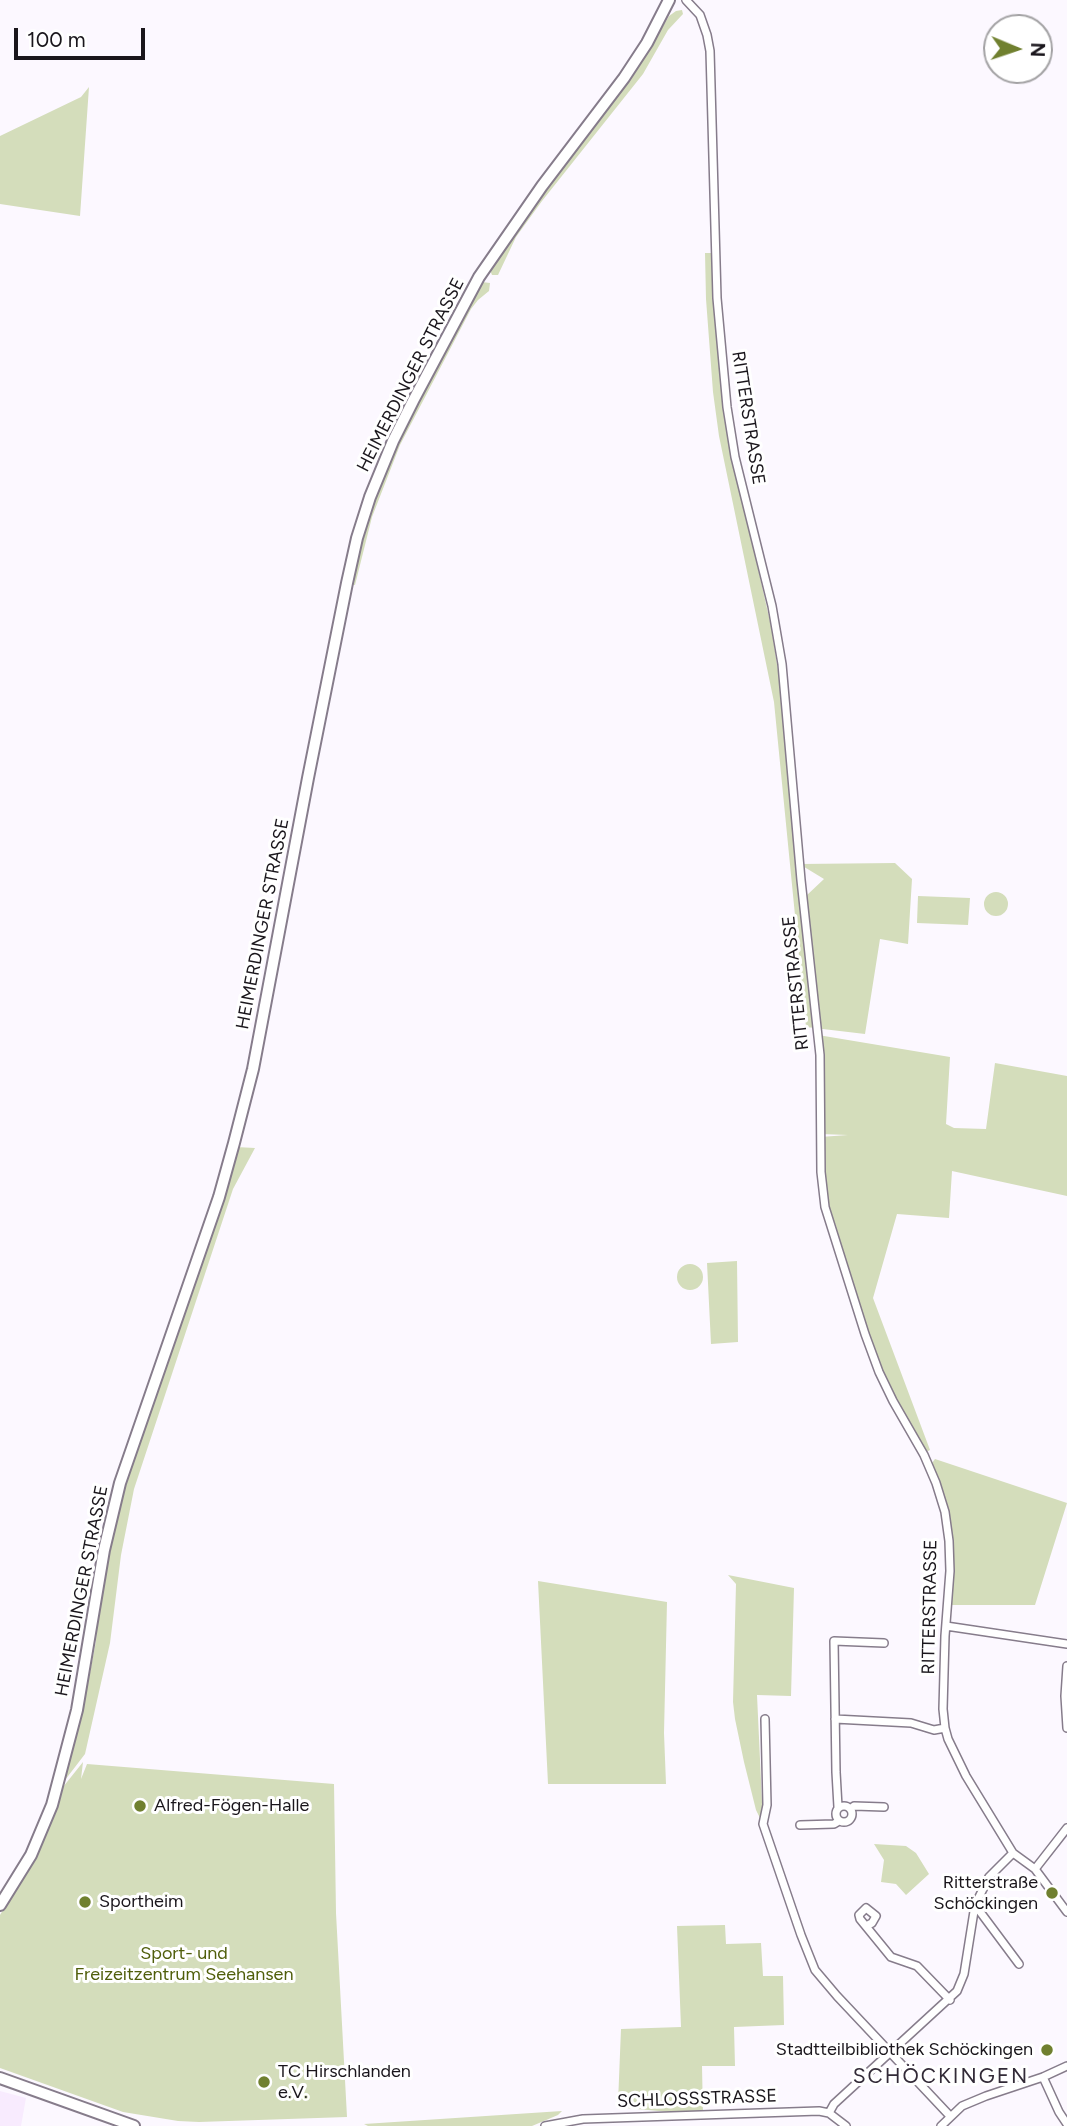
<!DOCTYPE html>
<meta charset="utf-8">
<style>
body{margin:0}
#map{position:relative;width:1067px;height:2126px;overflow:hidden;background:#fcf8ff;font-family:Figtree,sans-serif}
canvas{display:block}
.north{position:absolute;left:983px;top:14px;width:70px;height:70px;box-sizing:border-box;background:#fff;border:2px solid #a3a2a4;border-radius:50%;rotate:92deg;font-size:19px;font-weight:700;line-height:28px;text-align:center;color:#1a161c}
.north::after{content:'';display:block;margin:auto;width:24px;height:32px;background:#70802f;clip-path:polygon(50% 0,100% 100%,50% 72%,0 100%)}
.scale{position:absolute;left:14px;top:28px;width:131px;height:32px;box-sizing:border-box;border:4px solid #1a161c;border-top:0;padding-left:9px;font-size:21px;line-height:24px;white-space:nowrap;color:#1a161c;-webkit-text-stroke:5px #fff;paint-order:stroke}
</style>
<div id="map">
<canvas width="1067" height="2126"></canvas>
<div class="north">N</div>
<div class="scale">100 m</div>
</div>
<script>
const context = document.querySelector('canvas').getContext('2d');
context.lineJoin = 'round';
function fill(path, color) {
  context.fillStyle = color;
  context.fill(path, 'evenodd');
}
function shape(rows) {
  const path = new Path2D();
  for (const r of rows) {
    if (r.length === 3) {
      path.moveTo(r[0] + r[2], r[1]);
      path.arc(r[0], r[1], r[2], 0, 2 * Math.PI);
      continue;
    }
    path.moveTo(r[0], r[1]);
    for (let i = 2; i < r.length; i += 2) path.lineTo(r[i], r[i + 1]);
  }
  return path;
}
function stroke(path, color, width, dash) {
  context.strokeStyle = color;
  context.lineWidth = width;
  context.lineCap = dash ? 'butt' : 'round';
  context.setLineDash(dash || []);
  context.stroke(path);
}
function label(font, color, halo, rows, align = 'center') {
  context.font = font + ' Figtree,sans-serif';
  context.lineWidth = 6;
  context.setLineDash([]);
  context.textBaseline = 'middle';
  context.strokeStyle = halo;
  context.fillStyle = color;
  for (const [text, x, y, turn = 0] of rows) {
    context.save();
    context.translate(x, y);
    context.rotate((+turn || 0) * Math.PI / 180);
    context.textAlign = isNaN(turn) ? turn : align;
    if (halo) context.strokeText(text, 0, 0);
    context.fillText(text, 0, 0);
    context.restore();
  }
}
const built = shape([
 [0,2091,26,2098,21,2126,0,2126]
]);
const green = shape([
 [682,10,683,14,668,30,643,74,542,201,516,237,498,275,492,275,490,270,554,176,648,52,669,16,676,11],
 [89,87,80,216,0,204,0,136,81,97],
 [705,253,713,253,715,310,725,423,771,626,783,703,800,864,895,863,912,879,908,944,880,939,865,1034,806,1027,774,702,719,436,713,392,706,299],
 [801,865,824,879,806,896],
 [482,282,490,283,489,291,478,300,471,309,400,445,372,517,355,585,349,584,361,536,397,438],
 [996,904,12],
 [918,896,970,898,968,925,917,923],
 [818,1035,950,1057,946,1124,954,1128,986,1129,995,1063,1067,1076,1067,1196,952,1171,949,1218,897,1214,873,1298,930,1450,920,1455,893,1400,851,1290,825,1207,837,1228,823,1197,820,1137,848,1135,820,1134],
 [236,1147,255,1148,233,1189,134,1489,121,1555,110,1643,85,1754,62,1784,88,1683,96,1641,98,1603,115,1508],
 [737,1261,738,1342,711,1344,707,1263],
 [690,1277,13],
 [935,1459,1067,1503,1035,1605,951,1605,953,1571,953,1540,949,1511,932,1463],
 [728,1575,794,1588,791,1696,757,1695,763,1824,756,1810,744,1762,735,1719,733,1702,736,1584],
 [538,1581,667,1602,664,1733,666,1784,548,1784],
 [83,1762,81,1779,87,1764,334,1784,336,1913,347,2117,199,2122,178,2121,123,2112,0,2068,0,1915,35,1857,63,1787],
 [874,1844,906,1846,916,1853,929,1874,906,1895,896,1884,881,1882,884,1860],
 [725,1925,726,1944,761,1943,763,1976,783,1976,784,2025,734,2027,735,2066,702,2066,703,2115,626,2108,618,2103,621,2029,681,2027,677,1926],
 [562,2111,558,2115,532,2126,368,2126,364,2124]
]);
const street = shape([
 [686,0,700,15,707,35,710,51,717,298,727,407,735,457,772,606,782,664,801,880,820,1055,821,1172,825,1207,865,1334,879,1372,893,1401,924,1455,936,1483,945,1512,949,1541,950,1571,945,1636,943,1709,945,1728,948,1739,966,1776,1013,1853,1035,1869,1067,1912],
 [946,1626,1067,1644],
 [1067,1666,1065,1696,1067,1728],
 [765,1719,767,1805,763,1824,801,1935,815,1970,837,1996,950,2116],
 [835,1719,911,1723,934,1730,945,1728],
 [844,1814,8],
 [838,1807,836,1772,834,1641,884,1643],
 [850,1809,854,1806,884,1807],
 [800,1825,834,1824,839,1821],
 [1035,1869,1067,1828],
 [975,1905,1019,1964],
 [866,1926,872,1923,876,1916,866,1908,859,1915,860,1919,891,1957,917,1966,950,2000],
 [1043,2077,1059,2112,1067,2124],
 [829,2113,834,2104,957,1991,964,1974,975,1905,989,1877,1013,1853],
 [545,2126,583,2119,819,2111,829,2113,846,2126],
 [941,2126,962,2106,986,2096,1043,2077,1067,2066]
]);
const secondary = shape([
 [0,1905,31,1855,52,1805,77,1710,104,1550,120,1483,219,1197,234,1143,253,1069,308,778,347,583,357,538,370,497,393,441,413,401,479,277,542,186,624,78,647,43,669,0],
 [0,2078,134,2126]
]);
const markers = [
 [140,1806,7,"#70802f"],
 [1052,1893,7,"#70802f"],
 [85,1902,7,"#70802f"],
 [1047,2050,7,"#70802f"],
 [264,2082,7,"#70802f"]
];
const streetNames = [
 ["HEIMERDINGER STRASSE",411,375,-63],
 ["RITTERSTRASSE",748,418,81],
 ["HEIMERDINGER STRASSE",263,924,-79],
 ["RITTERSTRASSE",796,983,-96],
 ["HEIMERDINGER STRASSE",82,1591,-79],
 ["RITTERSTRASSE",930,1607,-89],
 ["SCHLOSSSTRASSE",697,2099,-2]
];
const poiNames = [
 ["Alfred-Fögen-Halle",154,1806],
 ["Ritterstraße",1038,1883,"right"],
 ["Schöckingen",1038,1904,"right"],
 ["Sportheim",99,1902],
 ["Stadtteilbibliothek Schöckingen",1033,2050,"right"],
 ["TC Hirschlanden",278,2072],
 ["e.V.",278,2093]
];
const parkNames = [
 ["Sport- und",184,1954],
 ["Freizeitzentrum Seehansen",184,1975]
];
const quarterNames = [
 ["SCHÖCKINGEN",941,2077]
];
fill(built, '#f8ebfe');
fill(green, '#d4ddbb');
stroke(street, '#867c8b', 10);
stroke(secondary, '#867c8b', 14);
stroke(street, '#fff', 7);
stroke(secondary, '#fff', 10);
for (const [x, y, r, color] of markers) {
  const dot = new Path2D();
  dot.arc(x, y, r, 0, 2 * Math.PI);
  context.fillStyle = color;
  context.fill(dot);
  stroke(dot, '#fff', 2.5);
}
label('18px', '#1a161c', '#fff', streetNames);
label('18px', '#1a161c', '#fff', poiNames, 'left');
label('18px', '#505e0b', '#fff', parkNames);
context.letterSpacing = '2px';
label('21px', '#322a37', '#fff', quarterNames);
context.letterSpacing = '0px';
</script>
